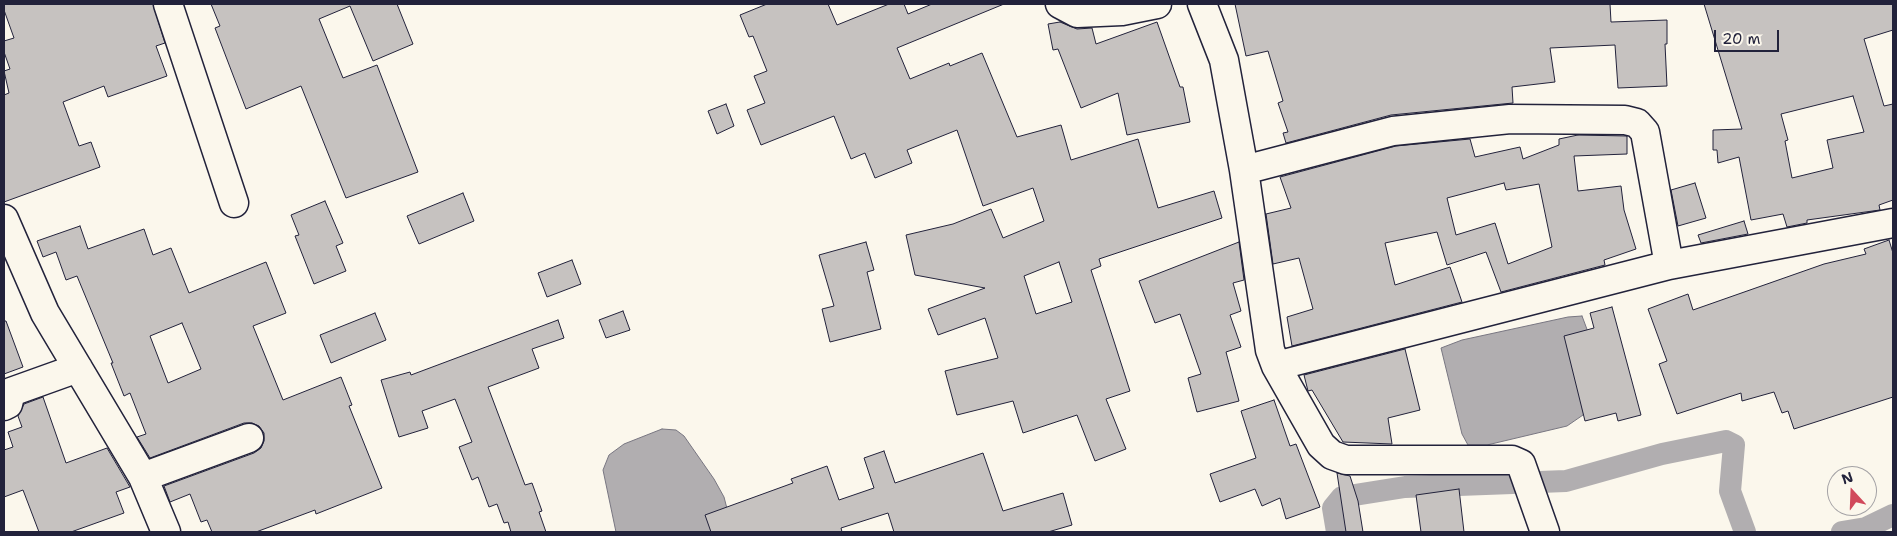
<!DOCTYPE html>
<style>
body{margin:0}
#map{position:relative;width:1897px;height:536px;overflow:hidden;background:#fbf7ec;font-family:"Shantell Sans",sans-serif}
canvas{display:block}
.frame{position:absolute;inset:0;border:5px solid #22223b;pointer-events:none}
.north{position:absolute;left:1827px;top:466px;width:50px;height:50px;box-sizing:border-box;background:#fbf7ec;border:1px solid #a4a2a5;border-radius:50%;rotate:340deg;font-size:14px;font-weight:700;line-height:20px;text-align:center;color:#22223b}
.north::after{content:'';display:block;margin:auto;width:18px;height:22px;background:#d1495b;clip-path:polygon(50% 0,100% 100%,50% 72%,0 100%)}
.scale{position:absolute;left:1714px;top:30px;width:65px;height:22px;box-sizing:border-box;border:2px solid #22223b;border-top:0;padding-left:6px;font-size:15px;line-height:18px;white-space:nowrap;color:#22223b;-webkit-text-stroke:4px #fbf7ec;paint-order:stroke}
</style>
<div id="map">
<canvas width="1897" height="536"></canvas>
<div class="frame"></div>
<div class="north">N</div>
<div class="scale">20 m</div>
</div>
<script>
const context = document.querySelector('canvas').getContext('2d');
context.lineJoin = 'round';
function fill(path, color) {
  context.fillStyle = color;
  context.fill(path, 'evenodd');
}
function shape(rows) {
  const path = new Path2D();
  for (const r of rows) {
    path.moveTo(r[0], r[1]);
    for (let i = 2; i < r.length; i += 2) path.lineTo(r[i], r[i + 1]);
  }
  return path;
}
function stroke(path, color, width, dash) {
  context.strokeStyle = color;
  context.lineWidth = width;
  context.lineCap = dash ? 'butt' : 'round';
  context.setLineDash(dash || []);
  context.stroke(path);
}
const water = shape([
 [1582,316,1588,332,1588,408,1583,415,1567,426,1487,445,1468,445,1462,434,1441,348,1462,340,1568,317,1582,316],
 [662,429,676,430,684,436,714,479,724,497,733,532,616,532,603,470,609,455,624,444,662,429]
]);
const canal = shape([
 [1337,532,1333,508,1342,497,1405,487,1566,481,1662,454,1726,441,1734,445,1730,491,1745,532],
 [1842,532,1866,528,1893,515]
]);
const building = shape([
 [4,4,153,4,165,43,156,46,167,76,108,97,104,86,63,102,79,146,91,142,100,167,4,202,4,95,9,93,4,71,10,69,4,52,4,41,14,38,4,10,4,4],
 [211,4,397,4,413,44,373,61,350,6,319,19,343,78,377,65,418,172,346,198,301,86,246,109,215,28,220,26,211,4],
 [767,4,828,4,837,25,889,4,904,4,908,14,932,4,1004,4,897,48,910,79,949,63,950,66,982,53,1017,137,1061,125,1071,160,1138,139,1158,208,1214,191,1222,218,1099,259,1101,266,1091,270,1130,391,1106,399,1126,449,1095,461,1077,415,1023,433,1013,401,957,415,945,371,998,358,985,318,938,335,928,309,985,288,915,275,906,235,953,224,991,209,1003,238,1044,221,1033,188,983,206,957,130,907,150,912,163,875,178,865,153,851,159,834,116,761,145,747,110,765,103,754,76,767,71,753,36,749,37,740,15,767,4],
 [1059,262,1072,302,1036,314,1024,276,1059,262],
 [1235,4,1610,4,1611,22,1667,20,1667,44,1665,44,1667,86,1618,88,1615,45,1550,48,1555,82,1512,87,1513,103,1391,115,1286,143,1283,133,1288,132,1278,103,1283,101,1268,51,1246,56,1235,4],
 [1704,4,1893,4,1893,30,1864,39,1884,106,1893,104,1893,200,1879,205,1880,210,1807,220,1807,223,1787,227,1783,214,1751,220,1739,157,1718,163,1717,150,1713,150,1713,130,1742,129,1704,4],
 [1853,96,1864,132,1827,140,1833,168,1792,178,1785,141,1788,140,1781,114,1853,96],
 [1060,22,1077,29,1092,28,1096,44,1157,22,1180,87,1183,87,1190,122,1127,135,1118,93,1081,108,1058,49,1053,50,1048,24,1060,22],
 [726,104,734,126,717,134,708,111,726,104],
 [1578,135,1627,136,1627,154,1574,156,1578,191,1621,186,1624,210,1636,249,1604,260,1605,265,1501,292,1486,252,1447,265,1437,232,1385,243,1395,285,1450,267,1462,302,1292,346,1287,317,1313,309,1299,258,1273,264,1266,214,1291,208,1280,177,1396,146,1470,139,1475,157,1520,147,1523,159,1559,145,1559,139,1578,135],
 [1504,183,1506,190,1539,184,1552,247,1508,264,1495,223,1456,235,1447,198,1504,183],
 [1695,183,1706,218,1678,226,1671,190,1695,183],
 [463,193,474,221,419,244,407,216,463,193],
 [325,201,343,243,336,246,346,271,314,284,295,236,299,235,291,215,325,201],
 [1744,221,1748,234,1701,243,1698,235,1744,221],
 [80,226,88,249,144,229,153,255,171,248,189,293,266,262,286,313,253,326,283,400,341,377,352,405,349,406,382,488,316,514,315,510,256,532,212,532,207,520,201,522,190,494,170,502,164,486,254,453,261,448,264,441,264,433,259,426,252,423,244,423,150,458,137,437,146,434,130,393,124,396,111,363,113,363,77,276,66,280,56,252,43,257,37,241,80,226],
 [182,323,201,369,168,383,150,336,182,323],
 [1889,240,1893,253,1893,397,1794,429,1788,411,1782,413,1774,392,1742,401,1741,393,1677,414,1659,364,1667,361,1648,309,1688,294,1693,310,1824,264,1866,254,1864,249,1889,240],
 [866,242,874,270,867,272,881,329,830,342,822,309,834,306,819,255,866,242],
 [1239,242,1244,280,1233,283,1241,311,1230,315,1241,347,1226,352,1239,401,1197,412,1188,378,1201,374,1180,314,1155,323,1139,281,1239,242],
 [572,260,581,284,547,297,538,273,572,260],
 [1612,307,1641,415,1618,421,1616,413,1585,421,1564,336,1594,328,1590,313,1612,307],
 [623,311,630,330,606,338,599,320,623,311],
 [375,313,386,340,331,363,320,335,375,313],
 [558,320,564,338,532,349,539,368,488,387,525,485,532,483,542,511,539,512,546,532,511,532,508,522,504,523,497,504,489,507,478,477,472,480,459,447,472,442,455,399,422,411,428,428,399,437,381,380,410,372,411,375,558,320],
 [4,321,6,321,23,367,4,374,4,321],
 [1405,349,1420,410,1388,418,1392,444,1343,442,1312,390,1308,391,1304,375,1405,349],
 [43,397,66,463,107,448,130,487,116,492,124,513,71,532,39,532,23,490,4,497,4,450,13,447,8,432,22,427,18,416,24,404,43,397],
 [1274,400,1290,446,1296,444,1320,507,1286,519,1280,498,1262,506,1255,489,1220,502,1210,474,1256,458,1241,411,1274,400],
 [884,451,895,483,983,453,1003,511,1063,493,1072,525,1048,532,894,532,888,513,841,528,842,532,711,532,705,515,793,483,791,479,827,466,839,500,874,488,864,458,884,451],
 [1337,473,1350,476,1358,501,1363,532,1346,532,1337,473],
 [1459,489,1464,532,1421,532,1416,495,1459,489]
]);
const minor = shape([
 [168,4,234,203],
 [1060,4,1077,13,1122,11,1157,4],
 [1202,4,1224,60,1244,170,1270,350,1276,366,1321,445,1332,455,1346,460,1512,460,1521,464,1545,532],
 [1244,170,1393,131,1510,119,1625,120,1637,123,1645,132,1669,265],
 [4,219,45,313,143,477,166,532],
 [1276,366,1669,265,1893,223],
 [4,406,8,404,11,392,78,368],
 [143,477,249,438]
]);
fill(water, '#b1aeb0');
stroke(water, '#787681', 1);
stroke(canal, '#b1aeb0', 22);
fill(building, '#c6c2c0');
stroke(building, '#22223b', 1);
stroke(minor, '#22223b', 31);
stroke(minor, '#fbf7ec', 28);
</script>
